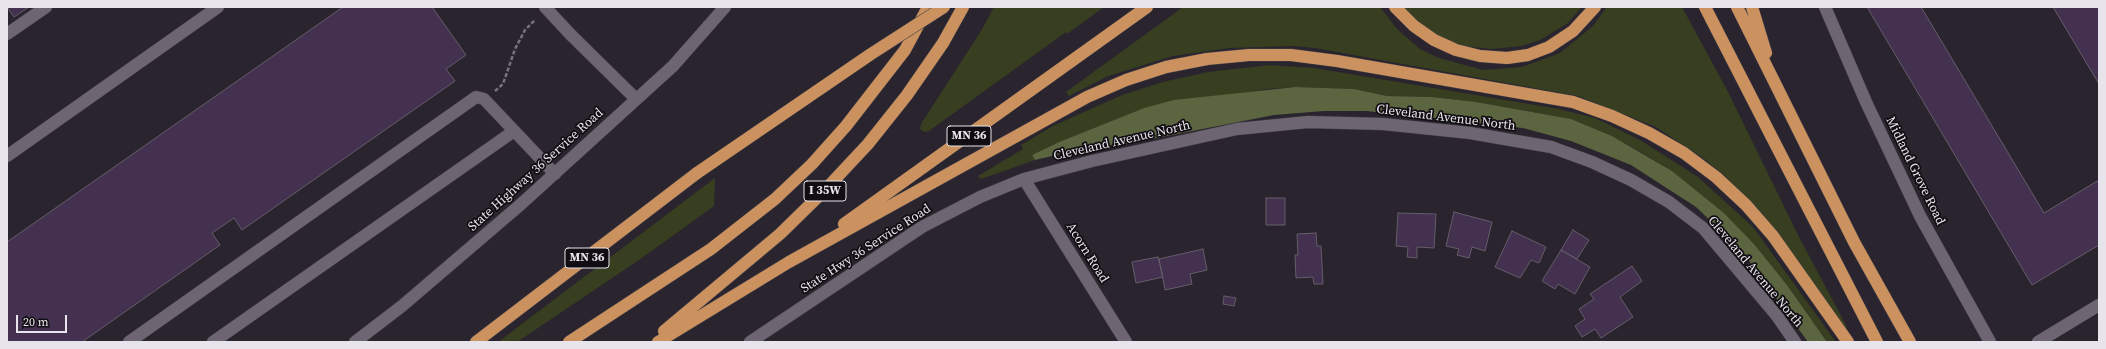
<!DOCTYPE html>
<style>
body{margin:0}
#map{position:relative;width:2106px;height:349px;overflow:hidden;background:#2a242e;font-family:"Source Serif 4",serif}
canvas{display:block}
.frame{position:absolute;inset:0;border:8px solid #e8e4eb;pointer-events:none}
.scale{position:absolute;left:16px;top:315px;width:51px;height:18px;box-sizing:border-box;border:2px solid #e8e4eb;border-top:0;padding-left:5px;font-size:12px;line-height:14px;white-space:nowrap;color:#e8e4eb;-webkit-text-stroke:3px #110e13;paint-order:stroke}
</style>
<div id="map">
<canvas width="2106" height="349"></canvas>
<div class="frame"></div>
<div class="scale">20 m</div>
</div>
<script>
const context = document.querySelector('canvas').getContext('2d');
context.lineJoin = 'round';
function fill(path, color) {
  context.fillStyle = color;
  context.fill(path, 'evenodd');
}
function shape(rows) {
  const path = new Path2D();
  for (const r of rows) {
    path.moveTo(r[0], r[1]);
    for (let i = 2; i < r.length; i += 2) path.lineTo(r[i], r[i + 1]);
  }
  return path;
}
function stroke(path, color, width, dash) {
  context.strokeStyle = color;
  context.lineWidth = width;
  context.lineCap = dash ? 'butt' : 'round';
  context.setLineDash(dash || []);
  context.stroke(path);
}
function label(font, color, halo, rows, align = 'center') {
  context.font = font + ' "Source Serif 4",serif';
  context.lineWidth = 3.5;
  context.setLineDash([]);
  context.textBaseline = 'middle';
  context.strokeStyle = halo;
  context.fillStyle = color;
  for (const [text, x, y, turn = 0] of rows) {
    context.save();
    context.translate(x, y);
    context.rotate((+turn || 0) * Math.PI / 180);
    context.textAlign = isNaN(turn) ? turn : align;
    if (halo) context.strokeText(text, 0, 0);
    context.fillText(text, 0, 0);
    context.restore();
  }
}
const green = shape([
 [994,7,1104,7,1067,34,1066,32,929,131,924,132,920,129,921,124,981,31],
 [1183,7,1380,7,1397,29,1420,49,1439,58,1483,70,1522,67,1560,53,1593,26,1607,7,1682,7,1727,90,1799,237,1847,327,1845,328,1778,232,1726,177,1703,158,1656,127,1578,96,1315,48,1292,46,1229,48,1173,56,1108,76,1069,96,1066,92],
 [1403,7,1582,7,1568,23,1540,40,1522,46,1492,49,1464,46,1442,38,1421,25],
 [1269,65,1314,68,1559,109,1595,118,1640,140,1698,177,1753,227,1836,342,1827,342,1787,285,1754,244,1724,213,1672,171,1644,154,1612,136,1571,119,1554,116,1476,102,1432,97,1387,96,1354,89,1295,87,1267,89,1144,108,1059,142,1032,155,1035,160,981,179,978,176,1023,149,1021,145,1053,126,1122,95,1163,82,1208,72],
 [715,178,714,206,639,260,517,342,498,342]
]);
const forest = shape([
 [1295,87,1354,89,1387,96,1432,97,1476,102,1571,119,1612,136,1672,171,1724,213,1754,244,1787,285,1827,342,1808,342,1742,251,1696,207,1631,165,1571,141,1523,128,1367,111,1324,111,1274,115,1070,155,1069,152,1035,160,1032,155,1059,142,1144,108,1174,100]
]);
const building = shape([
 [7,7,29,7,14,17,7,7],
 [343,7,432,7,466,55,446,69,455,81,242,230,234,218,212,233,220,245,82,342,7,342,7,242,343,7],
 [1867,7,1921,7,2044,213,2099,180,2099,245,2032,285,1867,7],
 [2053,7,2099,7,2099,84,2053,7],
 [1266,198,1285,198,1285,225,1266,225,1266,198],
 [1454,212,1492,222,1485,251,1472,247,1469,258,1457,255,1459,249,1446,246,1454,212],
 [1398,213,1436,214,1434,248,1417,247,1417,258,1407,257,1408,247,1396,246,1398,213],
 [1573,230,1589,240,1577,259,1561,250,1573,230],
 [1512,231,1546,247,1539,263,1531,260,1520,278,1495,267,1512,231],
 [1316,233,1317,246,1321,246,1323,284,1314,284,1313,277,1296,278,1295,255,1298,255,1297,234,1316,233],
 [1203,249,1207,270,1190,274,1192,284,1165,290,1159,259,1203,249],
 [1561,250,1590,267,1575,294,1558,284,1555,289,1542,281,1561,250],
 [1158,257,1163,277,1136,283,1132,262,1158,257],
 [1632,266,1642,281,1620,297,1633,317,1601,338,1595,329,1582,337,1575,326,1585,319,1579,309,1594,299,1590,294,1632,266],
 [1224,296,1236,298,1234,306,1223,304,1224,296]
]);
const path = shape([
 [495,91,503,84,515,49,525,30,535,20]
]);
const minor = shape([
 [545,7,570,34,636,99],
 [1825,7,1866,102,1920,216,1990,342],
 [7,34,46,7],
 [7,156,218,7],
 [1024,179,1126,342],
 [129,342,476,97,484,99,555,174],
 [213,342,514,131],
 [355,342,402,306,520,205,673,66,725,7],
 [750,342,922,227,980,197,1024,179,1092,161,1237,129,1308,122,1383,124,1470,133,1551,147,1592,162,1631,180,1669,202,1703,228,1777,316,1795,342],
 [2038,342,2099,305]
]);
const highway = shape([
 [1395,7,1414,26,1434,40,1456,50,1480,56,1507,58,1528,55,1549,47,1573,31,1595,7],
 [1705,7,1877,342],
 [1737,7,1854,242,1910,342],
 [1752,7,1766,53],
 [844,224,1147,7],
 [664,331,780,234,825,190,868,144,907,95,943,43,963,7],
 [476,342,697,173],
 [569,342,711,249,775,199,812,164,846,126,905,50,928,7],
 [658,342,789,262,1087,97,1126,80,1166,67,1207,59,1249,55,1291,55,1337,61,1573,102,1612,116,1649,133,1684,153,1716,177,1746,205,1773,236,1848,342]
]);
const highwayBridge = shape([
 [697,173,871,54,944,7]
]);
const shields = [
 [969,136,44],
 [825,191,42],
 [587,258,44]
];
const shieldNames = [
 ["MN 36",969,136],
 ["I 35W",825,191],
 ["MN 36",587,258]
];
const streetNames = [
 ["Cleveland Avenue North",1446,118,7],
 ["Cleveland Avenue North",1122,141,-13],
 ["State Highway 36 Service Road",536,170,-42],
 ["Midland Grove Road",1915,171,64],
 ["State Hwy 36 Service Road",866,249,-33],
 ["Acorn Road",1087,253,58],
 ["Cleveland Avenue North",1755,272,50]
];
fill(green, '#373f20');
fill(forest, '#5b6540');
fill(building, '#43314f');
stroke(building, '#655e6a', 1);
stroke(minor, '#464149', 13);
stroke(highway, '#464149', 13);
stroke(path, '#77727b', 2.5, [4, 2]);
stroke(minor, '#6d6672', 12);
stroke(highway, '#cb925f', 12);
stroke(highwayBridge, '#464149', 13, []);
stroke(highwayBridge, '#cb925f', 12);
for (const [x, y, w] of shields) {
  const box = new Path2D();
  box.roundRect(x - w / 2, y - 10, w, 20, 3);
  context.fillStyle = '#110e13';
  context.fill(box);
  stroke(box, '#e8e4eb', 1);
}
label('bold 12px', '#e8e4eb', null, shieldNames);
label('13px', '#e8e4eb', '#110e13', streetNames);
</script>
